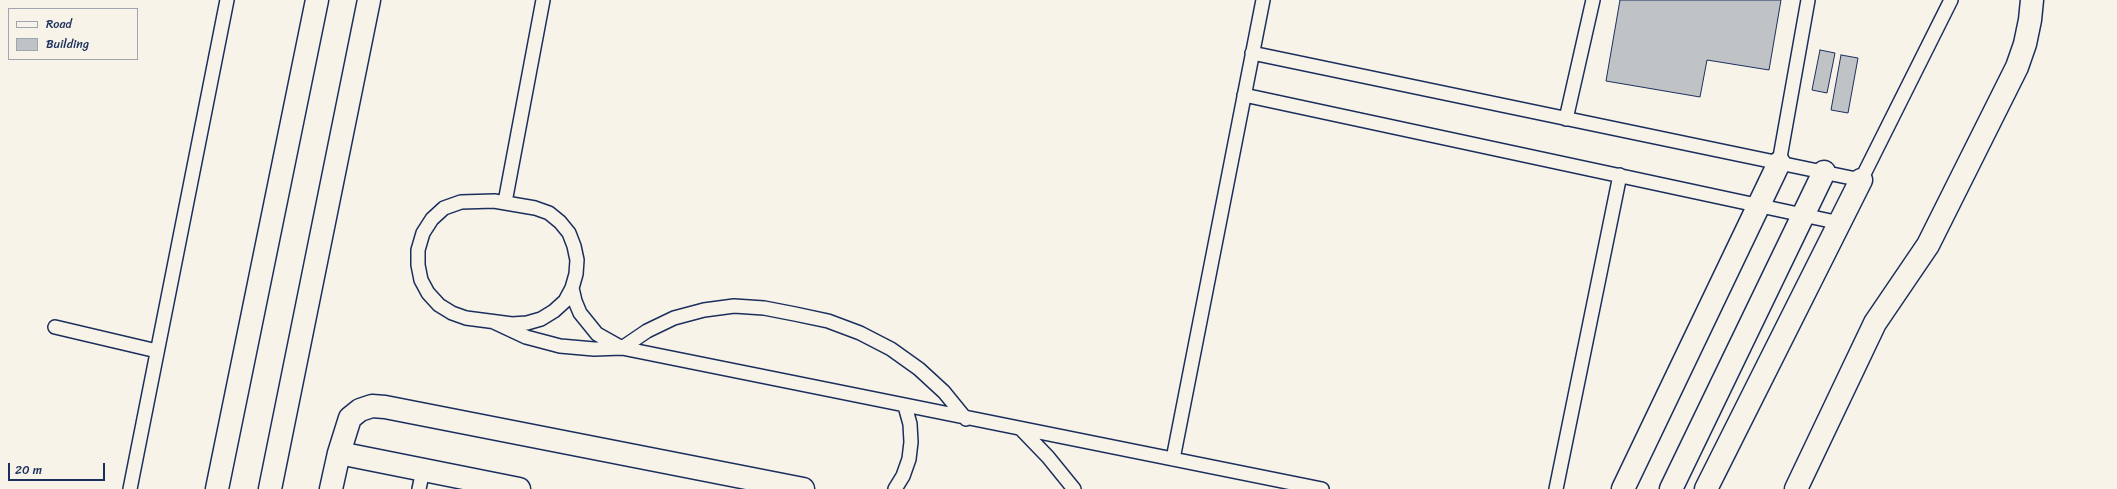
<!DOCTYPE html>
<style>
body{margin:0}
#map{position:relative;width:2117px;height:489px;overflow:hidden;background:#f7f3e8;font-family:Sriracha,sans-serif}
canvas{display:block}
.legend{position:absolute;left:8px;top:8px;width:130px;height:52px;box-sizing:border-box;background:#f7f3e8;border:1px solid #9fa5b1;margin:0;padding:5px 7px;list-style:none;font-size:12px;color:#1b2f5e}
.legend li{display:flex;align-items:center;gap:8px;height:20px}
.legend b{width:20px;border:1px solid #9fa5b1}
.scale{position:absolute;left:8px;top:463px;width:97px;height:18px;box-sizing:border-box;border:2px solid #1b2f5e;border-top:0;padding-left:5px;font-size:12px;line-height:14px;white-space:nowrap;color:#1b2f5e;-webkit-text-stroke:3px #f7f3e8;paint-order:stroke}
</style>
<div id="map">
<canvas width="2117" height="489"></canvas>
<ul class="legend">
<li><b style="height:5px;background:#f7f3e8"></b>Road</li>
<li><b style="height:11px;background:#c0c3c5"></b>Building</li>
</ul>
<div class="scale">20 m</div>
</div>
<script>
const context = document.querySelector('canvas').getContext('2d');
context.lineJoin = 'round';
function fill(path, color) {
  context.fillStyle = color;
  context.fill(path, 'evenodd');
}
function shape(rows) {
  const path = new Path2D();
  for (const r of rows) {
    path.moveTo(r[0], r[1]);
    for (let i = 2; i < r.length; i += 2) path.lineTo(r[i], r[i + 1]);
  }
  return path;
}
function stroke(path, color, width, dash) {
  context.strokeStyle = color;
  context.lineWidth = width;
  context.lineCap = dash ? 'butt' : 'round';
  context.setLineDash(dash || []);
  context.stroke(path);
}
const building = shape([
 [1620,0,1781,0,1769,70,1707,60,1700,97,1606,81,1620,0],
 [1820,50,1835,53,1827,93,1812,90,1820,50],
 [1841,55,1858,58,1848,113,1831,110,1841,55]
]);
const lane = shape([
 [1252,53,1861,180,1951,0],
 [1244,95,1840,223],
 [1566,119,1593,0],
 [1779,163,1808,0],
 [505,202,543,0],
 [572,288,565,301,554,311,541,319,527,323,512,324,466,318,452,313,439,305,428,293,421,280,418,265,418,250,423,233,432,219,444,208,461,202,494,201,535,208,549,213,560,222,569,233,574,246,577,260,576,274,572,288,575,301,580,313,597,334,622,348],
 [494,322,526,337,560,346,594,349,622,348,1322,489],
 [55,327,157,351],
 [622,348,647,331,674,318,704,310,734,306,764,308,795,314,828,321,860,333,891,349,919,369,944,392,966,419],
 [1021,429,1048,457,1074,489],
 [1173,459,1263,0],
 [130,489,227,0],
 [419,489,423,470],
 [895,489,903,476,909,459,911,442,910,424,905,406],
 [1556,489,1620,175]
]);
const street = shape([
 [339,453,519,489],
 [217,489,317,0],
 [270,489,369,0],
 [331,489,339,453,350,418,360,410,372,406,385,407,803,489],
 [1623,489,1779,163],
 [1671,489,1824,172],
 [1706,489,1861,180],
 [1796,489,1875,323,1928,245,2017,67,2025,44,2030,20,2032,0]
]);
fill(building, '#c0c3c5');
stroke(building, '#1b2f5e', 1);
stroke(lane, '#1b2f5e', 16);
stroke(street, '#1b2f5e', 25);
stroke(lane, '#f7f3e8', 13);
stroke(street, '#f7f3e8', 22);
</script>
